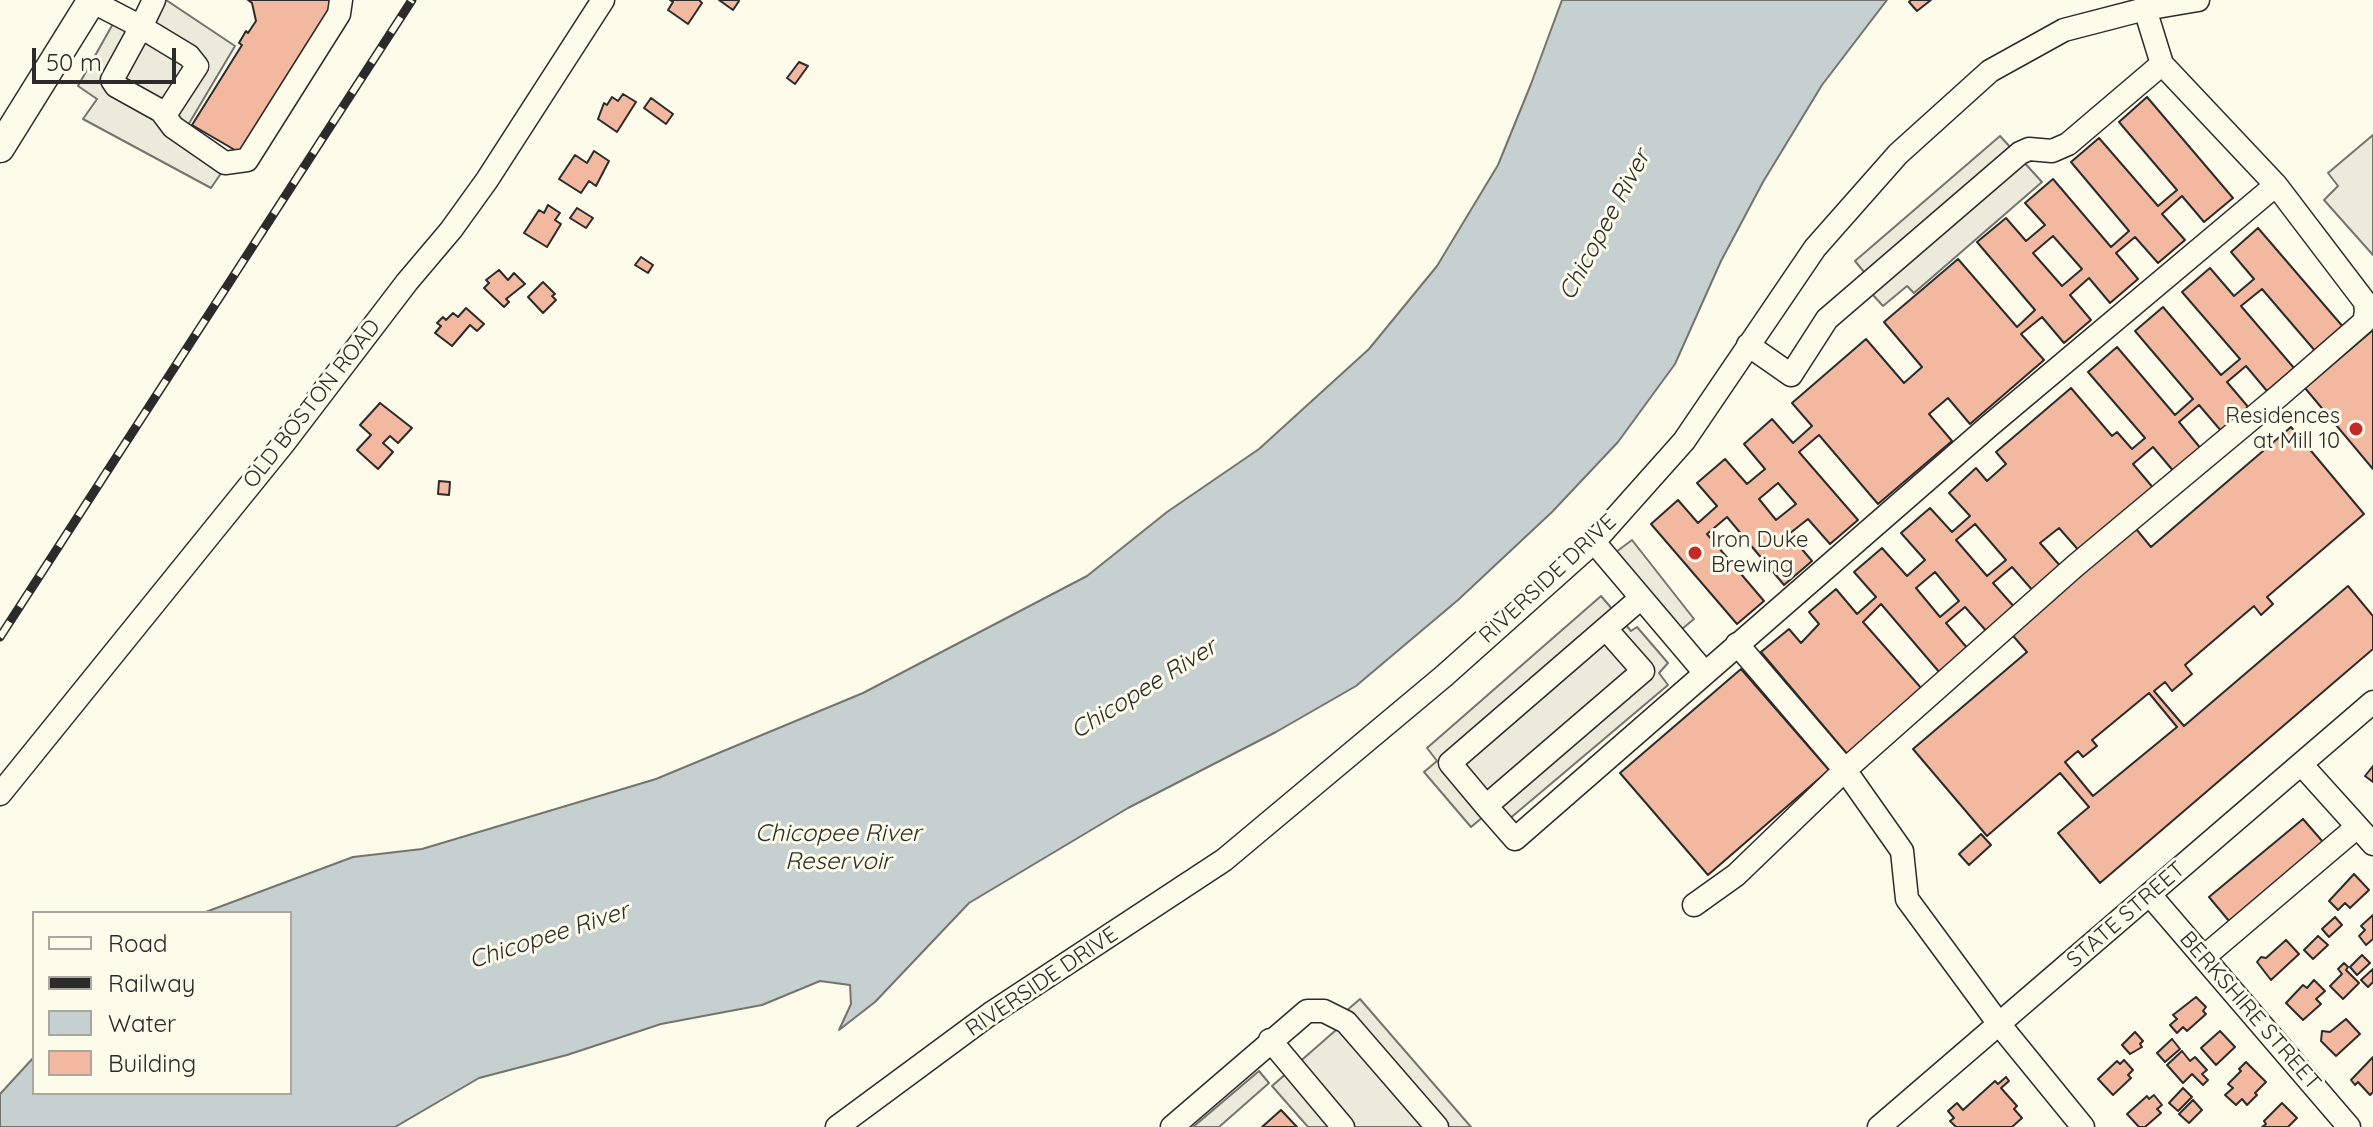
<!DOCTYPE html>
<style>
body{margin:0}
#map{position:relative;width:2373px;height:1127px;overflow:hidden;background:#fdfbea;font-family:Quicksand,sans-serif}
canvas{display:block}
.legend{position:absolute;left:32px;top:911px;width:260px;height:184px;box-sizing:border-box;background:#fdfbea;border:2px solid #a9a89e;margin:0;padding:10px 14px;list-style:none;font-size:24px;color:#2b2b2b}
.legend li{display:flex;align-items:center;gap:16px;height:40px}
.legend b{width:40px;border:2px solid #a9a89e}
.scale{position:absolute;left:32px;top:48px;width:144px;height:36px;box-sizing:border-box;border:4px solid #2b2b2b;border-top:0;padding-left:10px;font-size:24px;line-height:28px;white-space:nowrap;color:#2b2b2b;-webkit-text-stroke:6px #fdfbea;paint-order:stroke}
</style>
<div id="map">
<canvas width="2373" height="1127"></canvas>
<ul class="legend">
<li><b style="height:10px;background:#fdfbea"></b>Road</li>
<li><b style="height:10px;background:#2b2b2b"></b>Railway</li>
<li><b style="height:22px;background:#c7d0d0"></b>Water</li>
<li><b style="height:22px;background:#f2b8a0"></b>Building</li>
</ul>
<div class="scale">50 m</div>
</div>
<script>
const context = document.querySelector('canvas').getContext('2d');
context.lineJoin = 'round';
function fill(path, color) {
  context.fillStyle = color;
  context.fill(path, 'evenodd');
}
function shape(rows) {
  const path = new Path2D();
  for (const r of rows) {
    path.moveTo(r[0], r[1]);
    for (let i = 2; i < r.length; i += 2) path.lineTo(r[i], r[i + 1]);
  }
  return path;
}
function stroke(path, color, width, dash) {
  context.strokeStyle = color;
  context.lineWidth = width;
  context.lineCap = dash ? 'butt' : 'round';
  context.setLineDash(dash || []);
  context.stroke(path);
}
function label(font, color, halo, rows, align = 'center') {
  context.font = font + ' Quicksand,sans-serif';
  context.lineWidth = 6;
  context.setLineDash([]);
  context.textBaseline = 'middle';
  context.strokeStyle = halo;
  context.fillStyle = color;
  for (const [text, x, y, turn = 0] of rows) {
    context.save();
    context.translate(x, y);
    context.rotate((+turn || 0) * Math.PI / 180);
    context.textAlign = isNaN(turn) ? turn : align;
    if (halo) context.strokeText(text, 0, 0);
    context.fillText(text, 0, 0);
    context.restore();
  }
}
const parking = shape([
 [166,0,235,46,181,137,226,166,211,188,83,119,97,99,78,86,114,22,166,0],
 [2373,135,2373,255,2324,200,2338,186,2328,173,2373,135],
 [2000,136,2042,182,1914,293,1907,286,1883,306,1873,295,1864,272,1855,261,2000,136],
 [1632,540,1694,619,1682,629,1616,552,1632,540],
 [1601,596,1631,631,1637,627,1668,663,1659,673,1668,685,1495,831,1483,817,1471,827,1424,772,1437,761,1427,748,1601,596],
 [1360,999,1471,1127,1308,1127,1272,1086,1336,1030,1330,1025,1360,999],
 [1259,1071,1269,1083,1219,1127,1193,1127,1259,1071]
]);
const water = shape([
 [1562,0,1887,0,1822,85,1763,182,1721,261,1675,364,1618,442,1552,512,1458,600,1356,686,1276,732,1128,808,969,903,875,1002,839,1030,851,1004,850,985,820,981,762,1005,661,1024,567,1055,479,1078,395,1127,0,1127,0,1094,34,1057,34,1093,290,1093,290,913,203,913,353,857,422,849,656,779,863,693,1087,576,1167,512,1259,449,1369,349,1437,266,1498,165,1531,84,1562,0]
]);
const building = shape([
 [248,0,330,0,332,10,240,153,192,125,242,45,239,43,246,31,248,33,256,21,252,3,248,0],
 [670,0,699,0,702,3,688,24,668,10,673,2,670,0],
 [719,0,738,0,739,1,733,10,719,0],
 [1911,0,1931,0,1917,11,1909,2,1911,0],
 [799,62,808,66,795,84,787,78,799,62],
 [623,94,636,102,617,132,598,119,604,103,607,105,612,97,618,101,623,94],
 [2147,97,2233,198,2204,222,2182,196,2162,214,2185,240,2158,263,2135,237,2116,253,2138,279,2110,303,2089,278,2070,295,2091,320,2064,343,2042,317,2021,334,2044,360,1970,424,1948,398,1929,414,1952,441,1878,504,1819,435,1799,452,1858,520,1830,544,1808,519,1789,534,1812,561,1784,585,1727,517,1707,534,1764,601,1737,624,1651,524,1678,500,1698,523,1717,506,1697,483,1725,459,1747,484,1765,469,1744,444,1772,419,1793,443,1812,426,1792,403,1866,339,1904,383,1922,367,1884,322,1958,259,2017,327,2035,310,1977,242,2006,218,2026,241,2045,225,2025,203,2053,179,2111,247,2129,231,2071,162,2099,138,2158,206,2177,190,2119,122,2147,97],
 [2053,236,2082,269,2062,286,2033,253,2053,236],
 [1778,483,1796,504,1776,520,1759,499,1778,483],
 [651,98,673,114,666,124,644,108,651,98],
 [594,151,609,161,596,186,589,181,581,193,559,179,575,155,587,163,594,151],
 [548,205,560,213,555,220,561,224,547,247,524,233,539,210,544,213,548,205],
 [577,208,593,218,586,228,570,218,577,208],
 [2258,228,2344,328,2316,352,2262,289,2241,306,2294,368,2267,391,2246,366,2227,382,2249,408,2222,432,2199,405,2179,422,2202,450,2175,473,2153,447,2133,464,2155,490,2081,553,2059,528,2040,543,2062,568,2034,592,2012,567,1993,583,2016,609,1988,633,1965,607,1946,623,1968,649,1940,673,1881,604,1863,622,1922,689,1848,755,1761,652,1789,629,1801,643,1819,624,1809,612,1836,589,1857,614,1876,597,1854,572,1882,548,1907,576,1925,560,1901,533,1930,508,1952,532,1970,516,1949,493,1976,468,1987,481,2006,464,1996,452,2071,388,2112,436,2117,432,2132,449,2145,438,2088,372,2117,347,2175,415,2193,399,2135,331,2163,307,2221,375,2240,359,2182,292,2210,268,2234,296,2254,279,2231,252,2258,228],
 [1975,524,2006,560,1987,576,1956,540,1975,524],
 [1935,572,1959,601,1940,617,1916,588,1935,572],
 [641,257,653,265,648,273,635,265,641,257],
 [499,270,508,280,514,273,525,284,506,299,509,302,504,307,484,288,489,283,486,280,499,270],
 [543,282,555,294,552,296,556,300,543,313,528,297,543,282],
 [466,308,484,324,477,331,470,325,452,346,435,333,441,326,437,323,443,317,446,320,453,313,458,317,466,308],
 [2373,330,2373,469,2305,388,2373,330],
 [380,403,412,428,398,443,390,436,383,443,393,452,378,469,357,450,371,435,360,425,380,403],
 [2291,427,2364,514,2267,597,2273,604,2261,615,2254,606,2185,665,2192,674,2172,691,2165,682,2154,691,2184,726,2348,586,2373,616,2373,649,2100,883,2058,833,2089,807,2060,773,1987,836,1913,749,2027,652,2008,630,2132,524,2151,547,2291,427],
 [2149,693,2177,727,2093,796,2065,762,2078,751,2083,757,2097,746,2092,740,2149,693],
 [439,481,450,482,449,495,438,494,439,481],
 [1741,669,1829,770,1708,875,1620,773,1741,669],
 [2373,766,2373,782,2365,776,2373,766],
 [2303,819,2323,842,2229,921,2209,897,2303,819],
 [1981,834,1991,845,1969,865,1959,854,1981,834],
 [2354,874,2369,890,2350,908,2345,903,2338,910,2329,901,2354,874],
 [2373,915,2373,939,2366,945,2359,936,2365,930,2361,926,2373,915],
 [2335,917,2342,925,2329,937,2322,929,2335,917],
 [2318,936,2328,945,2313,959,2304,950,2318,936],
 [2286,940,2299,954,2271,980,2257,962,2261,957,2266,958,2286,940],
 [2362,955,2370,963,2357,975,2350,967,2362,955],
 [2344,963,2348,967,2346,970,2359,983,2343,999,2330,986,2342,974,2338,969,2344,963],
 [2373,969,2373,982,2368,987,2361,980,2373,969],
 [2314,980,2325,991,2316,999,2321,1004,2303,1020,2286,1003,2303,985,2307,988,2314,980],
 [2196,997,2206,1007,2203,1011,2206,1014,2187,1031,2183,1027,2177,1033,2170,1025,2177,1019,2173,1015,2196,997],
 [2346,1019,2360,1034,2336,1056,2321,1041,2322,1031,2330,1032,2346,1019],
 [2220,1031,2235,1047,2216,1065,2201,1048,2220,1031],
 [2135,1032,2143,1041,2140,1044,2142,1047,2130,1054,2122,1045,2135,1032],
 [2172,1039,2180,1049,2165,1062,2157,1053,2172,1039],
 [2182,1051,2190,1061,2195,1057,2207,1070,2202,1074,2208,1080,2203,1085,2192,1074,2183,1083,2167,1065,2182,1051],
 [2373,1057,2373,1092,2370,1095,2358,1082,2355,1085,2351,1080,2373,1057],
 [2124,1060,2133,1070,2128,1075,2131,1078,2113,1095,2098,1079,2117,1061,2120,1064,2124,1060],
 [2246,1062,2266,1082,2255,1093,2257,1095,2247,1105,2242,1099,2236,1105,2225,1095,2233,1088,2228,1084,2241,1071,2239,1069,2246,1062],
 [2006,1077,2009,1081,2001,1088,2017,1106,2014,1109,2022,1118,2012,1127,1956,1127,1950,1121,1954,1118,1948,1111,1957,1103,1963,1110,1995,1081,1998,1084,2006,1077],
 [2183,1088,2192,1097,2178,1111,2169,1103,2183,1088],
 [2154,1095,2162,1105,2157,1109,2161,1113,2145,1127,2139,1127,2127,1114,2147,1096,2149,1099,2154,1095],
 [2193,1100,2202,1110,2189,1123,2179,1114,2193,1100],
 [2282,1103,2297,1118,2288,1127,2262,1127,2266,1124,2264,1121,2282,1103],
 [1281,1110,1297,1127,1262,1127,1281,1110]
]);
const minor = shape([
 [91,1,128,20,141,27,189,56,197,66,169,109,161,111,116,86,112,80,141,27,154,0],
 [161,111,173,127,225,163,247,160,339,14,341,0],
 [1748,345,1791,375,1827,319,2020,153,2029,149,2052,151,2068,144,2162,64],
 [1594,542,1705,673],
 [1606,629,1643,671,1486,806,1450,763,1641,598],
 [1737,644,1845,770,1902,851,1907,899,1999,1024,2083,1127],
 [2301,764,2373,844],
 [0,794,284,443,407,282,451,230,487,180,603,0],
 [1486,806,1515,839,1989,426,2276,185,2162,64,2145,9],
 [2150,895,2349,1127],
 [1694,905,1736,875,1845,770,2075,566,2280,395,2364,322,2366,312,2365,302,2276,185],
 [2204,957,2357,827],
 [1270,1040,1343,1127],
 [837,1127,990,1014,1224,860,1444,676,1594,542,1684,441,1815,248,1898,154,1990,71,2064,30,2145,9,2198,0],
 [1172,1127,1307,1011,1324,1011,1346,1022,1437,1127],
 [1879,1127,2373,702]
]);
const major = shape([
 [0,148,92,0]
]);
const rail = shape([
 [0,637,412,0]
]);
const markers = [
 [2356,429,8,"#c62828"],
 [1695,553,8,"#c62828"]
];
const streetNames = [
 ["OLD BOSTON ROAD",312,404,-52],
 ["RIVERSIDE DRIVE",1548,579,-43],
 ["STATE STREET",2126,915,-41],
 ["RIVERSIDE DRIVE",1042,982,-34],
 ["BERKSHIRE STREET",2250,1011,49]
];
const poiNames = [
 ["Residences",2340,416],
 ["at Mill 10",2340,441],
 ["Iron Duke",1711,540,"left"],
 ["Brewing",1711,565,"left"]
];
const waterNames = [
 ["Chicopee River",1605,225,-62],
 ["Chicopee River",1144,689,-32],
 ["Chicopee River",838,834],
 ["Reservoir",838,862],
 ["Chicopee River",549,936,-18]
];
fill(parking, '#eceadb');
stroke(parking, '#74746e', 2);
fill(water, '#c7d0d0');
stroke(water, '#74746e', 2);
fill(building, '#f2b8a0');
stroke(building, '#2b2b2b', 2);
stroke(minor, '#2b2b2b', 25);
stroke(major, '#2b2b2b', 31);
stroke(minor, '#fdfbea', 22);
stroke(major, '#fdfbea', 28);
stroke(rail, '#2b2b2b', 9);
stroke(rail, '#fdfbea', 6, [18]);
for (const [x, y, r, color] of markers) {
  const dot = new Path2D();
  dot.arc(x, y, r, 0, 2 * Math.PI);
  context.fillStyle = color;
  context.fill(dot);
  stroke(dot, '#fdfbea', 3);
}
label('22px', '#2b2b2b', '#fdfbea', streetNames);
label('22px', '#2b2b2b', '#fdfbea', poiNames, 'right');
label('italic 24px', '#2b2b2b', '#fdfbea', waterNames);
</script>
